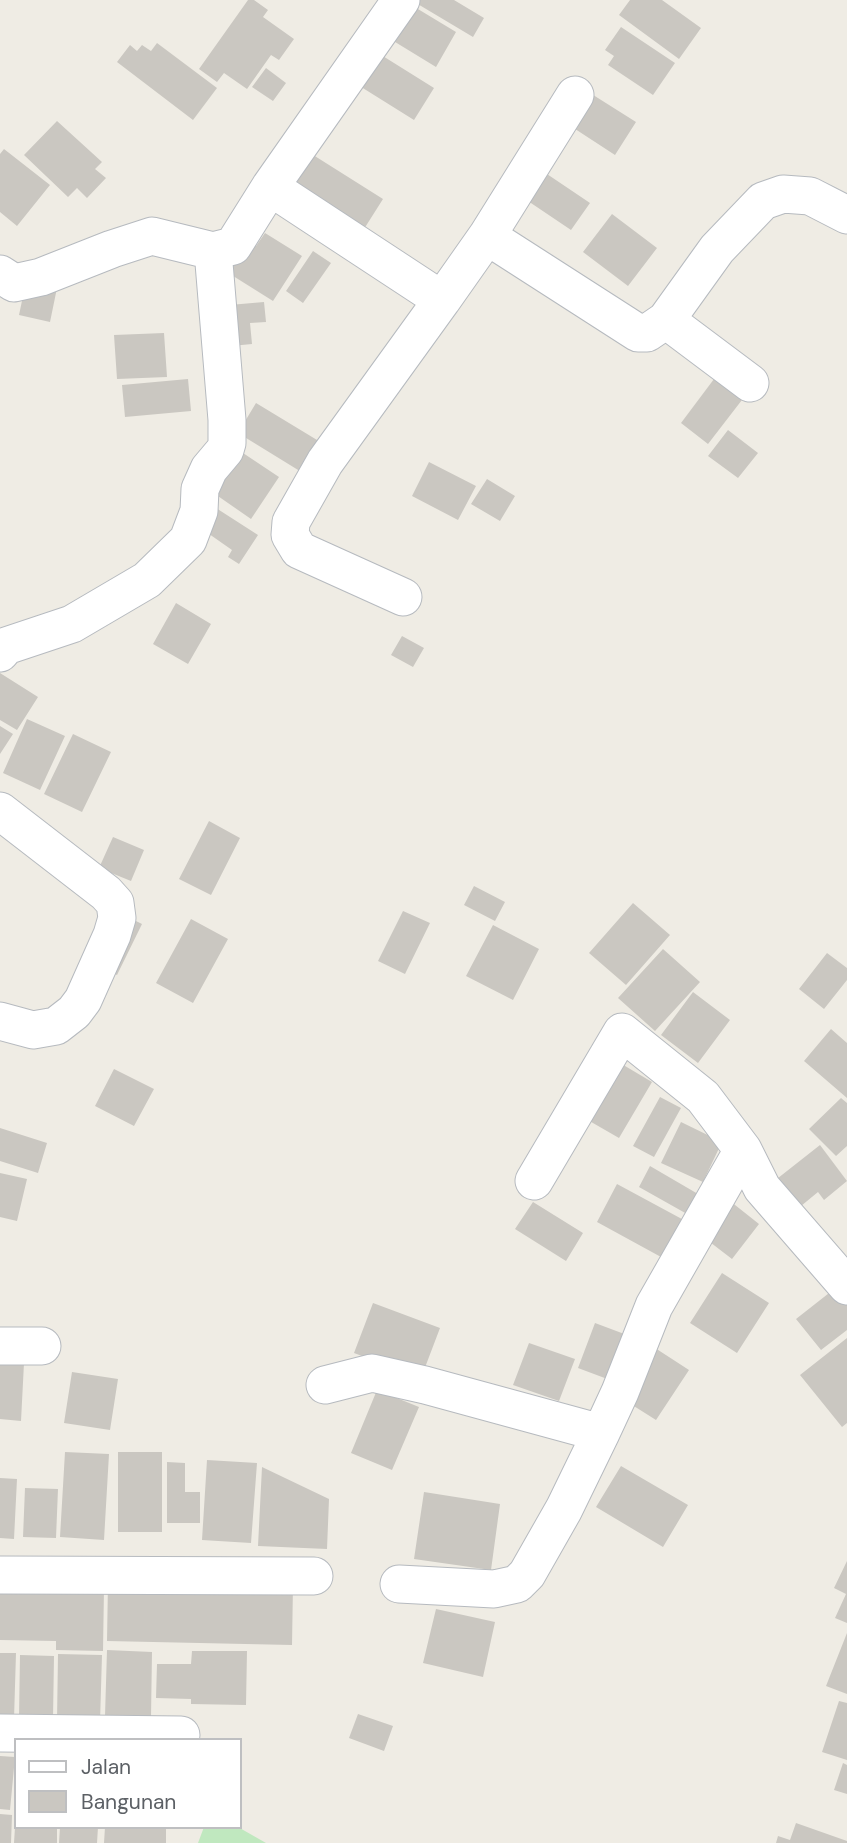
<!DOCTYPE html>
<style>
body{margin:0}
#map{position:relative;width:847px;height:1843px;overflow:hidden;background:#efece4;font-family:"DM Sans",sans-serif}
canvas{display:block}
.legend{position:absolute;left:14px;top:1738px;width:228px;height:91px;box-sizing:border-box;background:#fff;border:2px solid #bebfc1;margin:0;padding:9px 12px;list-style:none;font-size:21px;color:#5c6065}
.legend li{display:flex;align-items:center;gap:14px;height:35px}
.legend b{width:35px;border:2px solid #bebfc1}
</style>
<div id="map">
<canvas width="847" height="1843"></canvas>
<ul class="legend">
<li><b style="height:9px;background:#fff"></b>Jalan</li>
<li><b style="height:19px;background:#cac7c1"></b>Bangunan</li>
</ul>
</div>
<script>
const context = document.querySelector('canvas').getContext('2d');
context.lineJoin = 'round';
function fill(path, color) {
  context.fillStyle = color;
  context.fill(path, 'evenodd');
}
function shape(rows) {
  const path = new Path2D();
  for (const r of rows) {
    path.moveTo(r[0], r[1]);
    for (let i = 2; i < r.length; i += 2) path.lineTo(r[i], r[i + 1]);
  }
  return path;
}
function stroke(path, color, width, dash) {
  context.strokeStyle = color;
  context.lineWidth = width;
  context.lineCap = dash ? 'butt' : 'round';
  context.setLineDash(dash || []);
  context.stroke(path);
}
const green = shape([
 [204,1827,238,1827,266,1843,198,1843]
]);
const building = shape([
 [248,0,254,0,268,10,263,17,294,39,279,60,271,55,247,89,224,73,217,82,199,69],
 [403,0,456,32,436,67,382,34],
 [411,0,454,0,484,18,473,37],
 [630,0,662,0,701,28,679,59,619,15],
 [621,27,675,63,653,95,608,65,614,56,605,50],
 [157,43,217,88,193,120,117,62,130,45,137,51,142,45,151,51],
 [378,53,434,88,414,120,358,85],
 [266,68,286,83,273,101,252,87],
 [590,93,636,122,615,155,569,125],
 [57,121,102,162,95,169,106,178,87,198,77,188,68,197,24,155],
 [4,149,50,185,17,226,0,212,0,154],
 [310,153,383,199,364,229,292,183],
 [544,172,590,203,571,230,525,199],
 [612,214,657,248,628,286,583,252],
 [265,233,302,256,273,301,222,269,242,237,256,246],
 [313,251,331,263,303,303,286,291],
 [26,282,57,288,50,322,19,315],
 [264,302,266,322,250,323,252,344,221,347,218,306],
 [164,333,167,377,117,379,114,335],
 [717,375,745,396,708,444,681,423],
 [188,379,191,411,125,417,122,385],
 [256,403,322,443,303,473,238,433],
 [728,430,758,453,738,478,708,456],
 [243,453,279,477,251,519,215,494],
 [429,462,476,486,458,520,412,496],
 [487,479,515,496,500,521,471,504],
 [216,508,258,535,239,564,228,557,232,550,202,529],
 [176,603,211,624,188,664,153,644],
 [402,636,424,648,413,667,391,655],
 [0,673,38,697,17,730,0,720],
 [27,719,65,736,40,790,3,773],
 [0,726,13,734,0,754],
 [73,734,111,752,82,812,44,794],
 [209,821,240,838,211,895,179,879],
 [113,837,144,850,131,881,99,868],
 [474,886,505,902,495,921,464,905],
 [633,903,670,935,626,985,589,953],
 [403,911,430,923,405,974,378,961],
 [130,918,142,924,117,975,104,969],
 [191,919,228,939,193,1003,156,983],
 [493,925,539,949,513,1000,466,976],
 [663,949,700,982,655,1031,618,998],
 [827,953,847,968,847,980,824,1009,799,989],
 [693,992,730,1020,698,1063,661,1035],
 [831,1029,847,1043,847,1098,804,1061],
 [620,1063,652,1082,619,1138,586,1119],
 [114,1069,154,1089,134,1126,95,1106],
 [660,1097,681,1108,654,1157,633,1146],
 [841,1098,847,1103,847,1146,836,1156,809,1129],
 [681,1122,722,1142,703,1182,661,1163],
 [0,1128,47,1143,38,1173,0,1161],
 [820,1145,847,1181,824,1200,818,1192,801,1206,793,1195,787,1200,773,1182],
 [650,1166,698,1194,687,1214,639,1187],
 [0,1173,27,1179,17,1221,0,1217],
 [617,1184,693,1225,672,1263,597,1222],
 [730,1201,759,1224,732,1259,702,1236],
 [533,1202,583,1233,566,1261,515,1229],
 [722,1273,769,1303,737,1353,690,1323],
 [838,1286,847,1298,847,1330,821,1350,796,1319],
 [373,1303,440,1328,421,1378,354,1353],
 [595,1323,635,1338,618,1383,578,1368],
 [847,1338,847,1423,842,1427,800,1375],
 [529,1343,575,1359,559,1401,513,1385],
 [652,1346,689,1370,656,1420,618,1396],
 [0,1361,24,1363,21,1421,0,1419],
 [72,1372,118,1379,110,1430,64,1423],
 [377,1390,419,1407,392,1470,351,1453],
 [65,1452,109,1454,104,1540,60,1537],
 [118,1452,162,1452,162,1532,118,1532],
 [207,1460,257,1463,251,1543,202,1540],
 [167,1462,185,1463,185,1492,200,1492,200,1523,167,1523],
 [621,1466,688,1505,663,1547,596,1507],
 [262,1467,329,1499,327,1549,258,1546],
 [0,1478,17,1479,14,1539,0,1538],
 [25,1488,58,1489,56,1538,23,1537],
 [424,1492,500,1504,491,1570,414,1559],
 [847,1561,847,1623,835,1618,846,1594,834,1588],
 [108,1582,293,1585,292,1645,107,1641],
 [0,1586,104,1588,103,1651,56,1650,56,1641,0,1640],
 [436,1609,495,1622,483,1677,423,1663],
 [847,1633,847,1694,826,1686],
 [107,1650,152,1652,151,1717,105,1716],
 [192,1651,247,1651,246,1705,191,1704,191,1699,156,1698,157,1664,191,1664],
 [0,1653,16,1653,14,1719,0,1718],
 [58,1654,102,1655,100,1722,57,1721],
 [20,1655,54,1656,53,1719,19,1719],
 [839,1701,847,1703,847,1760,822,1752],
 [358,1714,393,1726,384,1751,349,1738],
 [0,1756,15,1757,10,1810,0,1809],
 [843,1763,847,1765,847,1794,834,1790],
 [0,1814,12,1815,11,1843,0,1843],
 [796,1823,847,1841,847,1843,776,1843,778,1836,790,1840],
 [15,1827,57,1827,57,1843,14,1843],
 [60,1827,98,1827,97,1843,59,1843],
 [105,1827,166,1827,166,1843,104,1843]
]);
const minor = shape([
 [270,187,442,300,487,236,575,95],
 [487,236,638,333,647,333,666,320,717,249,763,201,783,194,810,196,847,215],
 [0,274,14,283,41,277,112,249,152,236,213,251,233,246,270,187,401,0],
 [666,320,750,383],
 [403,597,299,550,290,535,291,522,325,462,442,300],
 [0,653,6,646,72,624,147,580,188,540,199,511,200,489,209,469,225,450,227,443,227,420,213,251],
 [0,811,106,893,115,903,117,918,112,935,83,1000,74,1012,56,1026,33,1030,0,1021],
 [534,1181,622,1032,703,1097,743,1150,762,1188,847,1286],
 [0,1346,42,1346],
 [325,1385,372,1373,425,1385,601,1433],
 [0,1575,314,1576],
 [399,1584,494,1589,517,1584,527,1574,564,1509,601,1433,620,1392,654,1306,743,1150],
 [0,1733,181,1735]
]);
fill(green, '#c0e8bf');
fill(building, '#cac7c1');
stroke(minor, '#b6babf', 39);
stroke(minor, '#fff', 37);
</script>
